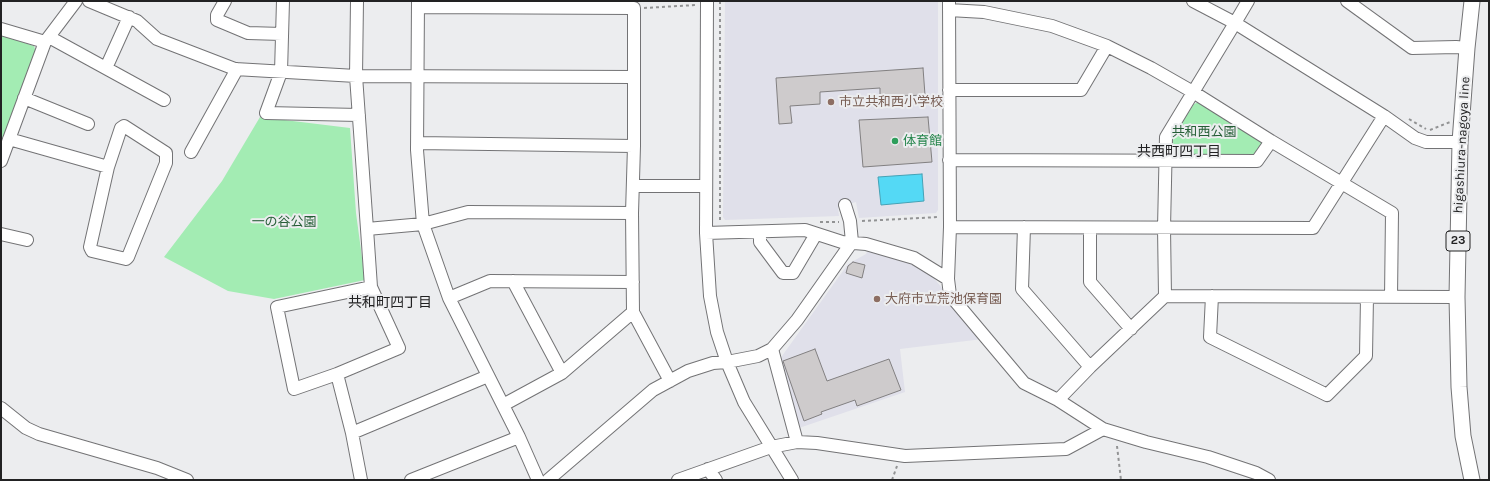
<!DOCTYPE html>
<meta charset="utf-8">
<style>
body{margin:0}
#map{position:relative;width:1490px;height:481px;overflow:hidden;background:#ecedef;font-family:Karla,sans-serif}
canvas{display:block}
.frame{position:absolute;inset:0;border:2px solid #222223;pointer-events:none}
</style>
<div id="map">
<canvas width="1490" height="481"></canvas>
<div class="frame"></div>
</div>
<script>
const context = document.querySelector('canvas').getContext('2d');
context.lineJoin = 'round';
function fill(path, color) {
  context.fillStyle = color;
  context.fill(path, 'evenodd');
}
function shape(rows) {
  const path = new Path2D();
  for (const r of rows) {
    path.moveTo(r[0], r[1]);
    for (let i = 2; i < r.length; i += 2) path.lineTo(r[i], r[i + 1]);
  }
  return path;
}
function stroke(path, color, width, dash) {
  context.strokeStyle = color;
  context.lineWidth = width;
  context.lineCap = dash ? 'butt' : 'round';
  context.setLineDash(dash || []);
  context.stroke(path);
}
function label(font, color, halo, rows, align = 'center') {
  context.font = font + ' Karla,"Noto Sans JP",sans-serif';
  context.lineWidth = 4;
  context.setLineDash([]);
  context.textBaseline = 'middle';
  context.strokeStyle = halo;
  context.fillStyle = color;
  for (const [text, x, y, turn = 0] of rows) {
    context.save();
    context.translate(x, y);
    context.rotate((+turn || 0) * Math.PI / 180);
    context.textAlign = isNaN(turn) ? turn : align;
    if (halo) context.strokeText(text, 0, 0);
    context.fillText(text, 0, 0);
    context.restore();
  }
}
const built = shape([
 [725,1,938,1,938,210,936,213,859,218,856,202,838,207,839,216,725,220,723,217],
 [868,250,915,264,929,272,983,339,900,349,905,392,799,428,780,364,782,356,848,264,866,254]
]);
const green = shape([
 [1,35,34,46,36,52,1,148],
 [1199,102,1262,141,1263,146,1258,154,1252,156,1173,156,1172,138,1194,104],
 [260,117,350,128,356,213,365,280,274,299,228,291,164,257,222,181]
]);
const water = shape([
 [922,174,924,201,881,205,878,177,922,174]
]);
const building = shape([
 [923,68,925,95,880,97,880,88,820,92,820,104,790,106,792,123,779,124,776,78,923,68],
 [928,117,932,162,863,167,859,120,928,117],
 [853,262,865,265,862,278,846,273,848,266,853,262],
 [815,349,827,381,889,359,901,390,857,406,855,400,821,412,822,414,804,421,783,361,815,349]
]);
const path = shape([
 [720,1,720,222],
 [644,8,696,5],
 [1409,119,1426,129],
 [1430,130,1450,122],
 [862,221,939,217],
 [820,222,839,222],
 [1117,446,1121,480],
 [892,480,897,466]
]);
const minor = shape([
 [89,1,137,21,157,39,235,69,356,76,634,77],
 [225,1,217,15,217,20,248,33,282,34],
 [283,1,281,72,266,113,359,115],
 [357,1,356,76,367,229,423,224,468,212,632,213,633,312,670,381],
 [418,1,417,150,423,224,449,298,519,437,538,480],
 [707,1,706,233,710,296,717,332,727,362,744,402,792,480],
 [1193,1,1235,23,1384,116,1415,138,1426,142,1460,142],
 [1347,1,1412,48,1456,47,1467,48],
 [418,7,634,8,634,146,632,213],
 [949,10,984,12,1052,26,1107,46,1151,68,1193,92,1271,141,1392,213,1391,297],
 [1,29,45,42],
 [49,37,164,100],
 [106,68,129,17],
 [949,90,1081,90,1107,46],
 [24,98,88,124],
 [9,139,108,167,121,128,124,126,166,153,166,163,128,257,126,259,92,251,90,247,108,167],
 [417,143,634,146],
 [191,152,237,69],
 [949,160,1257,161,1271,141],
 [1,161,45,42,76,1],
 [633,186,706,186],
 [950,227,1313,228,1384,116],
 [1024,227,1022,289,1090,367],
 [1090,228,1090,282,1131,329],
 [367,229,371,287],
 [760,232,760,242,783,273,793,273,816,234],
 [706,233,805,230,842,242,866,244,914,258,948,279,950,295,1024,383,1058,400,1103,429,1146,442,1208,457,1256,473,1269,480],
 [1,234,27,240],
 [948,279,950,227,949,1],
 [513,281,562,373],
 [371,287,399,348,337,374,294,389,277,307,371,287],
 [1165,296,1164,228,1166,137,1235,23,1248,1],
 [1212,296,1210,337,1327,395,1366,356,1367,297],
 [449,298,490,281,633,282],
 [772,349,797,442],
 [337,374,352,433,488,376],
 [1058,400,1090,367,1165,296,1457,297],
 [503,405,562,373,633,312],
 [1,408,26,428,39,434,157,468,187,480],
 [352,433,361,480],
 [708,469,716,480],
 [411,480,519,437],
 [548,480,653,390,688,371,713,363,727,362,758,356,772,349,797,320,852,242,850,221,845,205],
 [678,480,771,447,797,442,817,443,905,456,1066,449,1103,429]
]);
const major = shape([
 [1472,1,1467,48,1460,142,1457,297,1459,387,1463,436,1472,480]
]);
const markers = [
 [831,102,4,"#8d6e63"],
 [895,141,4,"#2e9e5b"],
 [877,299,4,"#8d6e63"]
];
const shields = [
 [1458,241,24]
];
const shieldNames = [
 ["23",1458,241]
];
const educationNames = [
 ["市立共和西小学校",839,102],
 ["大府市立荒池保育園",885,299]
];
const parkNames = [
 ["共和西公園",1204,132],
 ["一の谷公園",284,222]
];
const leisureNames = [
 ["体育館",903,141]
];
const streetNames = [
 ["higashiura-nagoya line",1462,145,-87]
];
const neighbourhoodNames = [
 ["共西町四丁目",1179,152],
 ["共和町四丁目",390,303]
];
fill(built, '#e0e0ea');
fill(green, '#a3ecb3');
fill(water, '#54d9f5');
stroke(water, '#45a2b6', 1);
fill(building, '#cecbcc');
stroke(building, '#828081', 1);
stroke(minor, '#737375', 14);
stroke(major, '#737375', 17);
stroke(path, '#929394', 2, [3, 3]);
stroke(minor, '#fff', 12);
stroke(major, '#fff', 15);
for (const [x, y, r, color] of markers) {
  const dot = new Path2D();
  dot.arc(x, y, r, 0, 2 * Math.PI);
  context.fillStyle = color;
  context.fill(dot);
  stroke(dot, '#ecedef', 1.5);
}
for (const [x, y, w] of shields) {
  const box = new Path2D();
  box.roundRect(x - w / 2, y - 10, w, 20, 3);
  context.fillStyle = '#ecedef';
  context.fill(box);
  stroke(box, '#222223', 1);
}
label('bold 12px', '#222223', null, shieldNames);
label('13px', '#785e54', '#ecedef', educationNames, 'left');
label('13px', '#255e36', '#ecedef', parkNames);
label('13px', '#27864d', '#ecedef', leisureNames, 'left');
label('13px', '#222223', '#ecedef', streetNames);
label('14px', '#222223', '#ecedef', neighbourhoodNames);
</script>
